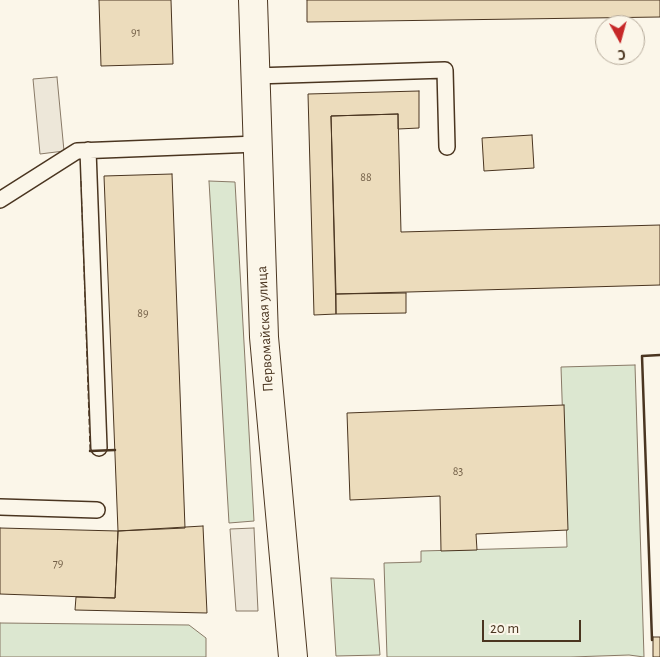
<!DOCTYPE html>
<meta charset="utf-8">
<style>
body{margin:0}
#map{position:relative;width:660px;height:657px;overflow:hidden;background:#fbf6e9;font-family:"Alegreya Sans",sans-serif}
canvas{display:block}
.north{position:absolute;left:595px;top:15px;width:50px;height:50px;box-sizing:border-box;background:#fbf6e9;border:1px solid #b4a999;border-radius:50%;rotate:173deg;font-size:14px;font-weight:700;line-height:20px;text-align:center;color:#4a3520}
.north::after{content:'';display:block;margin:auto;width:18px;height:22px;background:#c62828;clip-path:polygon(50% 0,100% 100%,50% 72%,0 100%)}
.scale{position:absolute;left:482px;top:620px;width:99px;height:22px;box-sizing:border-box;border:2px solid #4a3520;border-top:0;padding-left:6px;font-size:15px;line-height:18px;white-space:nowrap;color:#4a3520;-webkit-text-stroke:4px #fbf6e9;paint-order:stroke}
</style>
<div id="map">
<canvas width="660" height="657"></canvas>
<div class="north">С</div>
<div class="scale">20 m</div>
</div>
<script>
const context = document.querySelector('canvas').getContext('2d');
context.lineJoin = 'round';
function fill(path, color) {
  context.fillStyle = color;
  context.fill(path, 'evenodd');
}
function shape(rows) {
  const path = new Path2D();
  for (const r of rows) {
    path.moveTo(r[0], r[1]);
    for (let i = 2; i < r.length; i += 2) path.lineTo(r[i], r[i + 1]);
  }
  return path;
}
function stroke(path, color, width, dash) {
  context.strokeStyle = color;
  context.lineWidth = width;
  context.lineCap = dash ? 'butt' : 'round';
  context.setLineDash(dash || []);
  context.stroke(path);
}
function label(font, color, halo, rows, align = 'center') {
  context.font = font + ' "Alegreya Sans",sans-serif';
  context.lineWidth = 4;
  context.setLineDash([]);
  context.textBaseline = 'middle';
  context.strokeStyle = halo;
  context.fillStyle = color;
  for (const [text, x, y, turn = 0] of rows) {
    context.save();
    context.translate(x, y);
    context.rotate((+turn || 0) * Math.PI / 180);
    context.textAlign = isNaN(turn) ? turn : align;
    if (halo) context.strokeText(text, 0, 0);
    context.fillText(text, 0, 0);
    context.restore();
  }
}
const green = shape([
 [209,181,235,182,254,521,229,523,209,181],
 [635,365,644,657,629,655,571,657,387,657,384,563,421,562,421,551,567,547,561,367,635,365],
 [331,578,374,579,380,655,336,656,331,578],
 [0,623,189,625,206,638,206,657,0,657,0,623]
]);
const parking = shape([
 [57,77,64,151,40,154,33,79,57,77],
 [254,528,258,611,236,611,230,529,254,528]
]);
const building = shape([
 [99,0,171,0,173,64,101,66,99,0],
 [307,0,660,0,660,17,307,22,307,0],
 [419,91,419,128,398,129,398,114,331,116,336,314,314,315,308,94,419,91],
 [398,114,401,232,660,225,660,285,336,294,331,116,398,114],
 [532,135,534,168,484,171,482,138,532,135],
 [172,174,185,528,118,531,104,176,172,174],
 [406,293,406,313,336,314,336,294,406,293],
 [564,405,568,530,476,534,477,550,441,551,440,496,350,500,347,413,564,405],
 [203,526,207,613,75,610,76,597,115,598,118,531,203,526],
 [0,528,118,531,115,598,0,594,0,528],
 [653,637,660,637,660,657,653,657,653,637]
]);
const lane = shape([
 [255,76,445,70,447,147],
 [88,150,99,448],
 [0,200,77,151,257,144],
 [0,507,97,510]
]);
const street = shape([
 [253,0,264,337,293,657]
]);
const fence = shape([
 [81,181,90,451]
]);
const wall = shape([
 [90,451,115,450],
 [652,640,642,356,660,355]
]);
const numberNames = [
 ["91",136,32],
 ["88",366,177],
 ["89",143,313],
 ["83",458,471],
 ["79",58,563]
];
const streetNames = [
 ["Первомайская улица",265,329,-93]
];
fill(green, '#dce7d0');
stroke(green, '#887966', 1);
fill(parking, '#ede7d9');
stroke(parking, '#887966', 1);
fill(building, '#ecdcbc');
stroke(building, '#4a3520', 1);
stroke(lane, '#4a3520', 18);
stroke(street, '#4a3520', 30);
stroke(lane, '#fbf6e9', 15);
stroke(street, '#fbf6e9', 28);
stroke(fence, '#4a3520', 1, [6, 2.5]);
stroke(wall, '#4a3520', 2.5);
label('12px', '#725f47', null, numberNames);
label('15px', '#4a3520', '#fbf6e9', streetNames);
</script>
